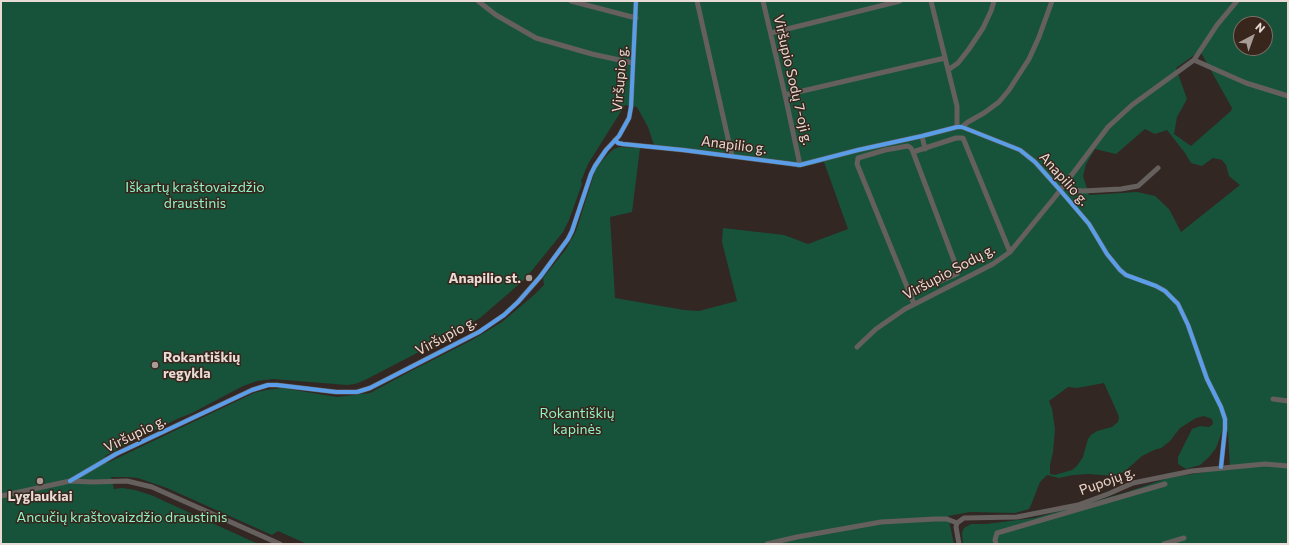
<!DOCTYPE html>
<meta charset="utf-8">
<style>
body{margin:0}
#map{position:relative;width:1289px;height:545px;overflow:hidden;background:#322722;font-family:Commissioner,sans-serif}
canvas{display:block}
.frame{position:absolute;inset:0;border:2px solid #e8dbd5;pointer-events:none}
.north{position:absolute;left:1233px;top:16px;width:40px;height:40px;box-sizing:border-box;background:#38251c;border:1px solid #7e6e66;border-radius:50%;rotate:41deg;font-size:11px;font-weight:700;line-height:16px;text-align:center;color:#e8dbd5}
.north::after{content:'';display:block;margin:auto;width:14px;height:18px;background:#a89c96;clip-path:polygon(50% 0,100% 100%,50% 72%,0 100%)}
</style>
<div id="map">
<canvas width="1289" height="545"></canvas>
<div class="frame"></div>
<div class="north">N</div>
</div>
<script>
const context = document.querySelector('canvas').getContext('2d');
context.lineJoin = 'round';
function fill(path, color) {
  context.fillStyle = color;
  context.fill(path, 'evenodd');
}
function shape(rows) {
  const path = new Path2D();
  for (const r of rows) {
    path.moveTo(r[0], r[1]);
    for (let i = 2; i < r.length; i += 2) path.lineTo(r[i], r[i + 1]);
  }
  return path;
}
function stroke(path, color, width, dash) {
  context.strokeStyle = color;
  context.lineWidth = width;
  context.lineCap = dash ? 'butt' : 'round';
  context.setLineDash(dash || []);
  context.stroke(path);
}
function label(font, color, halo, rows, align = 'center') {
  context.font = font + ' Commissioner,sans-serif';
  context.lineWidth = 3;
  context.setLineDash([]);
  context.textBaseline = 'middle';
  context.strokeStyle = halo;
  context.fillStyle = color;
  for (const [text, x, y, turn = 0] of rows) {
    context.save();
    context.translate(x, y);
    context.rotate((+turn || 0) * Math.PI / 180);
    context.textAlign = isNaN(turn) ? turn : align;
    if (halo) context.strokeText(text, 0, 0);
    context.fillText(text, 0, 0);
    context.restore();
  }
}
const green = shape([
 [1,1,1288,1,1288,544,963,544,962,533,964,528,971,524,986,524,1034,518,1124,493,1168,478,1230,468,1228,432,1223,429,1216,448,1209,457,1200,465,1186,469,1178,464,1178,457,1192,429,1200,426,1209,427,1213,424,1212,419,1204,416,1196,418,1180,428,1170,441,1161,448,1154,450,1142,456,1124,472,1114,476,1089,474,1073,475,1059,478,1047,475,1040,482,1031,505,1029,509,1015,513,970,512,948,516,954,544,307,544,278,531,272,535,167,488,138,478,126,477,111,477,114,489,122,488,135,490,151,495,258,544,1,544],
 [1241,24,1265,24,1265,48,1241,48],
 [1200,51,1232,108,1231,111,1191,146,1174,134,1177,117,1187,99,1176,68],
 [625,105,637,107,648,127,654,145,796,162,797,168,824,162,848,229,808,244,784,235,723,228,722,242,737,301,699,311,684,310,615,298,610,217,632,212,640,148,620,147,614,149,609,153,596,168,576,231,566,249,543,278,544,285,534,295,502,322,472,340,411,371,370,393,337,397,282,388,266,390,254,393,107,463,105,456,116,450,177,419,192,413,243,386,257,381,273,379,347,385,355,384,365,380,444,339,480,318,525,279,563,232,569,220,582,184,581,181,588,164],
 [1145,129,1155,134,1167,130,1185,153,1191,163,1202,166,1213,158,1222,160,1226,165,1229,176,1240,185,1181,232,1169,209,1155,196,1137,192,1089,195,1083,176,1086,164,1095,149,1116,154],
 [1104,383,1117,412,1119,417,1118,422,1112,427,1097,431,1091,435,1088,439,1083,457,1077,466,1072,470,1055,475,1050,474,1050,465,1053,452,1055,429,1052,409,1049,401,1068,387,1077,388]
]);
const street = shape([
 [478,1,496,15,536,38,592,54,633,63],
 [571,1,636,18],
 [697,1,732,156],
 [763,1,785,95,800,165],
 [931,1,957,106,957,127],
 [771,33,900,1],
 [1194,60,1246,83,1288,96],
 [948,70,958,63,969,49,983,28,991,11,994,1],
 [785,95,945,58],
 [962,127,968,122,984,113,999,102,1009,90,1029,59,1039,37,1052,1],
 [922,136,925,149],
 [615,140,618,143,623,144,683,150,800,165,858,150,922,136,957,127,962,127,1020,150,1035,162,1060,190,1089,224,1107,254,1120,270,1126,275,1156,286,1165,291,1178,304,1188,325,1207,379,1221,407,1225,419,1225,429,1221,467],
 [913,152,958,271,957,274,910,294,914,304],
 [1064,184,1073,190,1083,191,1121,189,1138,186,1158,168],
 [910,294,857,164,858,158,885,150,908,146,911,148,913,152,956,138,963,138,1010,252],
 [857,347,876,329,905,309,993,264,1010,252,1055,197,1108,127,1132,105,1194,60,1217,25,1237,1],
 [1273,399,1288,401],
 [70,481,116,454,252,390,268,385,277,385,336,392,357,392,370,388,479,332,504,315,518,302,540,277,568,239,572,231,591,174,595,166,606,150,619,136,629,118,631,107,636,1],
 [1,496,70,481,92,482,127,481,152,487,280,544],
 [767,544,797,537,881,522,935,519,947,519,957,523],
 [959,544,956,527,957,523,964,518,1017,517,1078,505,1108,494,1133,483,1192,471,1265,464,1288,466],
 [996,544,995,540,997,533,1165,484],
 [1164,544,1184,538]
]);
const cycleway = shape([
 [615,140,618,143,623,144,683,150,800,165,858,150,922,136,957,127,962,127,1020,150,1035,162,1060,190,1089,224,1107,254,1120,270,1126,275,1156,286,1165,291,1178,304,1188,325,1207,379,1221,407,1225,419,1225,429,1221,467],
 [70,481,116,454,252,390,268,385,277,385,336,392,357,392,370,388,479,332,504,315,518,302,540,277,568,239,572,231,591,174,595,166,606,150,619,136,629,118,631,107,636,1]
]);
const markers = [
 [529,278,4,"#a89c96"],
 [155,365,4,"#a89c96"],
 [40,481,4,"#a89c96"]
];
const streetNames = [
 ["Viršupio g.",620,79,-85],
 ["Viršupio Sodų 7-oji g.",793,80,77],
 ["Anapilio g.",734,145,7],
 ["Anapilio g.",1064,179,48],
 ["Viršupio Sodų g.",949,272,-28],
 ["Viršupio g.",446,336,-28],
 ["Viršupio g.",135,434,-26],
 ["Pupojų g.",1107,481,-20]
];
const parkNames = [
 ["Iškartų kraštovaizdžio",195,187],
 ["draustinis",195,203],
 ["Rokantiškių",577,413],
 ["kapinės",577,429],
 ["Ancučių kraštovaizdžio draustinis",122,517]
];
const poiNames = [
 ["Anapilio st.",521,278],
 ["Rokantiškių",163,357,"left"],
 ["regykla",163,373,"left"],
 ["Lyglaukiai",40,496,"center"]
];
fill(green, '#17533b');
stroke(street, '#65605d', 5);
stroke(cycleway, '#5a9eea', 4);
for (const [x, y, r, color] of markers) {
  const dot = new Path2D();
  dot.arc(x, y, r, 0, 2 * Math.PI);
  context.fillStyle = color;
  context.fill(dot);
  stroke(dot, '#38251c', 1.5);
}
label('14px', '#e8dbd5', '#38251c', streetNames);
label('14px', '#8ff3c5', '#38251c', parkNames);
label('bold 14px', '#e8dbd5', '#38251c', poiNames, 'right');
</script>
